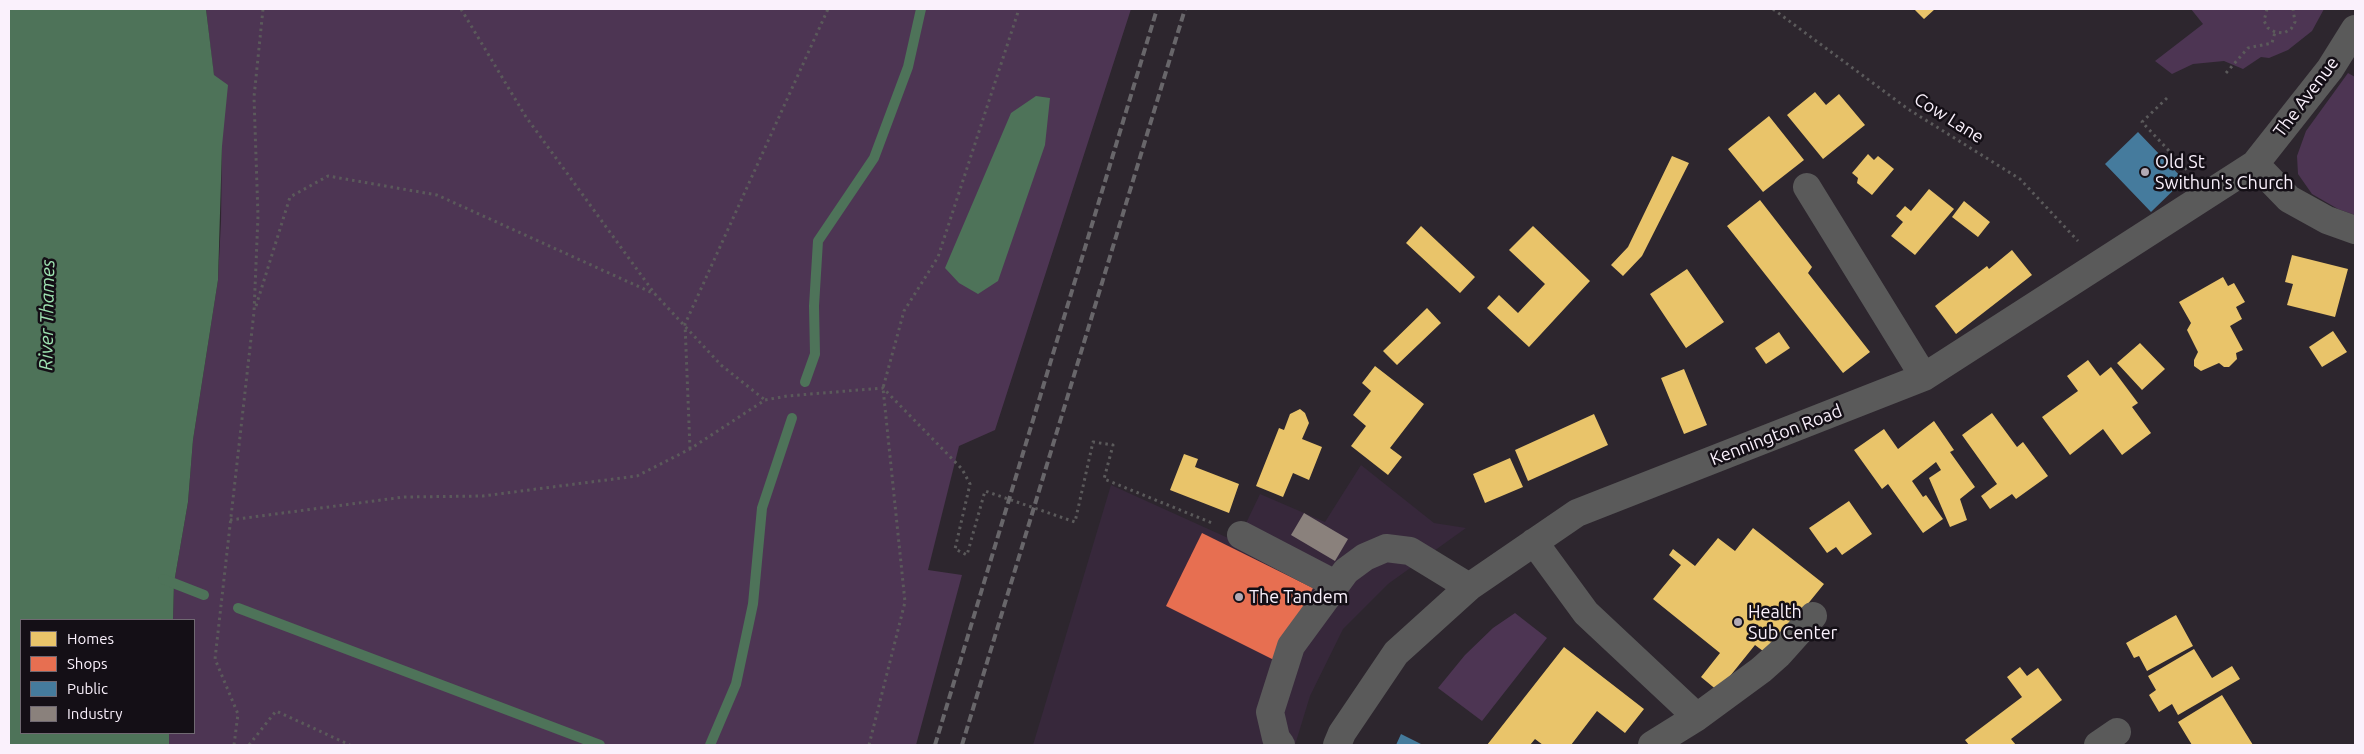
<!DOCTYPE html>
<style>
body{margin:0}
#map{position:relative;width:2364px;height:754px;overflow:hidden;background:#2d262e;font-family:Ubuntu,sans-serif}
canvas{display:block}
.frame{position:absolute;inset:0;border:10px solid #faf1fc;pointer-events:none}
.legend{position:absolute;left:20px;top:619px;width:175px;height:115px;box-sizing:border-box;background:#140f16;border:1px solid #706972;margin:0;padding:6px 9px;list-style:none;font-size:15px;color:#faf1fc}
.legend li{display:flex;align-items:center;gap:10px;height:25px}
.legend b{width:25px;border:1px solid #706972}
</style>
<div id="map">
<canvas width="2364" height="754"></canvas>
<div class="frame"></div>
<ul class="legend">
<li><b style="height:14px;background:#e9c46a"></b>Homes</li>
<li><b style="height:14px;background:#e76f51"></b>Shops</li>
<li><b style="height:14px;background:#457b9d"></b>Public</li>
<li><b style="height:14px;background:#8a817c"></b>Industry</li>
</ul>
</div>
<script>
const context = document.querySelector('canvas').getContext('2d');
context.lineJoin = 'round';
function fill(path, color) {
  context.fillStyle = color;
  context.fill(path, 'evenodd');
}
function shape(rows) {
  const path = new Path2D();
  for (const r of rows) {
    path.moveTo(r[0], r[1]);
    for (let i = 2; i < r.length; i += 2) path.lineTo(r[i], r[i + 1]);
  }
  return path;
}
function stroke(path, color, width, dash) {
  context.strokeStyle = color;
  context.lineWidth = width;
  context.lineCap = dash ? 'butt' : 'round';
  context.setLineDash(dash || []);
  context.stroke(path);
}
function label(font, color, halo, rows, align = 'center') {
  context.font = font + ' Ubuntu,sans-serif';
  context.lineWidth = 5;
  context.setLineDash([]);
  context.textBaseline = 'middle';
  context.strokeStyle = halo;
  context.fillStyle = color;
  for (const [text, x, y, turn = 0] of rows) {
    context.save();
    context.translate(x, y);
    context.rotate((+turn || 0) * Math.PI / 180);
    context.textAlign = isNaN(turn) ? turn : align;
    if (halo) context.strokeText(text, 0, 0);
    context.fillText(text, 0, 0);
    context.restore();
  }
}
const built = shape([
 [1361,465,1434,523,1466,528,1388,584,1343,629,1310,696,1295,745,1033,745,1111,485,1237,542,1260,494,1325,522]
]);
const green = shape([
 [206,9,1131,9,995,430,959,446,928,570,962,575,916,745,169,745,169,733,194,733,194,620,173,620,174,583,188,502,193,440,218,280,221,221,222,146],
 [2191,9,2324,9,2312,31,2288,50,2269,58,2261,57,2243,69,2224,61,2193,64,2172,74,2155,61,2203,24],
 [2348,73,2355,77,2355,215,2338,209,2312,194,2298,174,2297,156,2306,131],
 [1515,613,1547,638,1482,721,1438,688,1465,655,1493,628]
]);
const water = shape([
 [9,9,206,9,214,75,228,85,222,146,218,280,193,440,188,502,174,583,173,620,21,620,21,733,169,733,169,745,9,745],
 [1036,96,1050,98,1045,145,998,281,978,294,959,283,945,268,1011,113]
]);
const homes = shape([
 [1914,9,1935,9,1924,19],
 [1815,92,1826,105,1839,94,1865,125,1823,159,1787,115],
 [1769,116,1804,160,1763,192,1728,149],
 [1868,154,1874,160,1878,156,1894,169,1872,195,1857,183,1858,178,1852,173],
 [1672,156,1689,163,1642,256,1623,276,1611,265,1628,247],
 [1929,189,1954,209,1915,255,1891,236,1903,222,1896,216,1905,206,1911,211],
 [1760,200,1812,267,1808,273,1870,352,1843,373,1727,226],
 [1964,201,1990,222,1978,237,1952,217],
 [1421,226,1475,277,1460,293,1406,243],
 [1533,226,1590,281,1529,347,1487,308,1499,295,1518,313,1545,284,1509,250],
 [2012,250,2032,275,1956,334,1935,306,1987,266,1989,269],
 [2292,255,2348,269,2335,317,2287,305,2293,284,2285,282],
 [1687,269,1724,322,1686,348,1650,294],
 [2223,277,2228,286,2234,283,2245,302,2236,307,2242,319,2230,326,2243,350,2236,353,2237,359,2229,367,2224,367,2219,363,2201,371,2194,366,2194,360,2198,352,2187,330,2191,323,2179,302],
 [1427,308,1441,323,1397,365,1383,351],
 [2333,331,2347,352,2322,367,2309,347],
 [1779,332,1790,348,1766,364,1755,348],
 [2140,343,2165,369,2142,390,2117,363],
 [2088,360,2100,376,2111,367,2138,403,2132,407,2151,433,2122,455,2103,429,2070,455,2042,417,2078,391,2067,376],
 [1375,366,1424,404,1390,448,1402,457,1388,475,1351,446,1366,426,1353,415,1371,391,1362,383],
 [1684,369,1707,425,1684,434,1661,378],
 [1300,409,1305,413,1309,423,1302,439,1322,447,1309,480,1293,473,1283,497,1256,486,1279,428,1284,430,1290,414],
 [1992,413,2017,447,2023,442,2048,476,2016,499,2012,494,1990,509,1981,496,1997,484,1962,435],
 [1594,414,1608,445,1528,481,1515,450],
 [1934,421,1954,450,1950,452,1975,487,1960,499,1967,520,1950,527,1929,478,1941,470,1936,462,1912,481,1923,497,1926,495,1943,519,1923,533,1888,484,1882,489,1854,450,1884,429,1898,449],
 [1184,454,1198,459,1195,467,1239,484,1229,513,1170,490],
 [1510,458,1523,487,1485,503,1473,474],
 [1849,501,1872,534,1842,555,1836,547,1827,553,1809,528],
 [1753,528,1824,584,1767,654,1755,645,1718,691,1701,677,1720,653,1653,599,1681,565,1669,555,1673,549,1695,566,1718,538,1735,551],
 [2176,615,2193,646,2147,671,2139,656,2134,658,2126,643],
 [1564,647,1644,709,1625,733,1597,711,1571,745,1543,745,1535,739,1530,745,1487,745],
 [2194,649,2212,678,2232,666,2240,679,2178,715,2172,704,2159,712,2149,695,2156,690,2148,676],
 [2020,667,2027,676,2038,668,2062,700,2011,739,2016,745,1969,745,1965,740,2022,697,2007,677],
 [2222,695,2253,745,2192,745,2178,722]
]);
const shops = shape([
 [1202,533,1313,588,1276,661,1166,606]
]);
const public = shape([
 [2138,132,2184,180,2151,212,2105,164],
 [1401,734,1423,745,1396,745]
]);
const industry = shape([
 [1304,513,1348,539,1335,561,1291,535]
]);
const stream = shape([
 [805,382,815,354,814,306,818,241,874,158,908,67,921,9],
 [163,579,204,595],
 [238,608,600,745],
 [710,745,736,684,753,604,762,508,792,418]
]);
const path = shape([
 [461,9,526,117,655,294,721,365,765,400],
 [1773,9,1908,109,2020,179,2078,241],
 [2267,9,2264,21,2268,28,2275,32,2284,33,2291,29,2295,22,2293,9],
 [2226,73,2248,48,2272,43,2275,32],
 [2167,98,2142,122,2187,170],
 [256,306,290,197,328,176,437,195,655,294],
 [690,449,685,324,828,9],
 [230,520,404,497,483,496,637,476,690,449,765,400,787,396,883,388,962,469,970,484,955,549,967,555,985,491,1075,522,1093,442,1113,445,1104,479,1212,523],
 [234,745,238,714,215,659,254,312,258,216,254,97,263,9],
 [249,745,276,711,350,745],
 [869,745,905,602,883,388,904,311,938,257,1019,9]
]);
const minor = shape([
 [2255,164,2289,199,2327,220,2355,230],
 [1807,187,1924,377],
 [1241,535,1335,584],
 [1534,542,1586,613,1697,717,1761,670,1779,654,1813,616],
 [1281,745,1276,738,1270,712,1291,646,1346,571,1365,557,1386,548,1410,551,1469,587],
 [1337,745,1342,733,1396,653,1469,587,1577,513,1924,377,2255,164,2330,69,2355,29],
 [1652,745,1697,717],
 [2098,745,2117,732]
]);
const rail = shape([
 [935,745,1157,9],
 [962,745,1185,9]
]);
const markers = [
 [2145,172,5,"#b2aab4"],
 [1239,597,5,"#b2aab4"],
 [1738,622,5,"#b2aab4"]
];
const streetNames = [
 ["The Avenue",2306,97,-53],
 ["Cow Lane",1949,118,32],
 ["Kennington Road",1776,435,-21]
];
const poiNames = [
 ["Old St",2155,162],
 ["Swithun's Church",2155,183],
 ["The Tandem",1249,597],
 ["Health",1748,612],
 ["Sub Center",1748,633]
];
const waterNames = [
 ["River Thames",47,315,-89]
];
fill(built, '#37283b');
fill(green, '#4d3553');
fill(water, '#4e7359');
fill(homes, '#e9c46a');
fill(shops, '#e76f51');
fill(public, '#457b9d');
fill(industry, '#8a817c');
stroke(stream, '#4e7359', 10);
stroke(path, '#5b5a5b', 3, [2.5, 4]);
stroke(minor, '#5a5a5a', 28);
stroke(rail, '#68666a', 4, [8, 4]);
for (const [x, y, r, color] of markers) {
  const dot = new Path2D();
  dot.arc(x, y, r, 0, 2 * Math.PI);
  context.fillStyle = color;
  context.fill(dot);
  stroke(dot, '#140f16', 2);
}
label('18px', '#faf1fc', '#140f16', streetNames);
label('18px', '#faf1fc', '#140f16', poiNames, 'left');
label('italic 19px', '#9ee2b1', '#140f16', waterNames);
</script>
